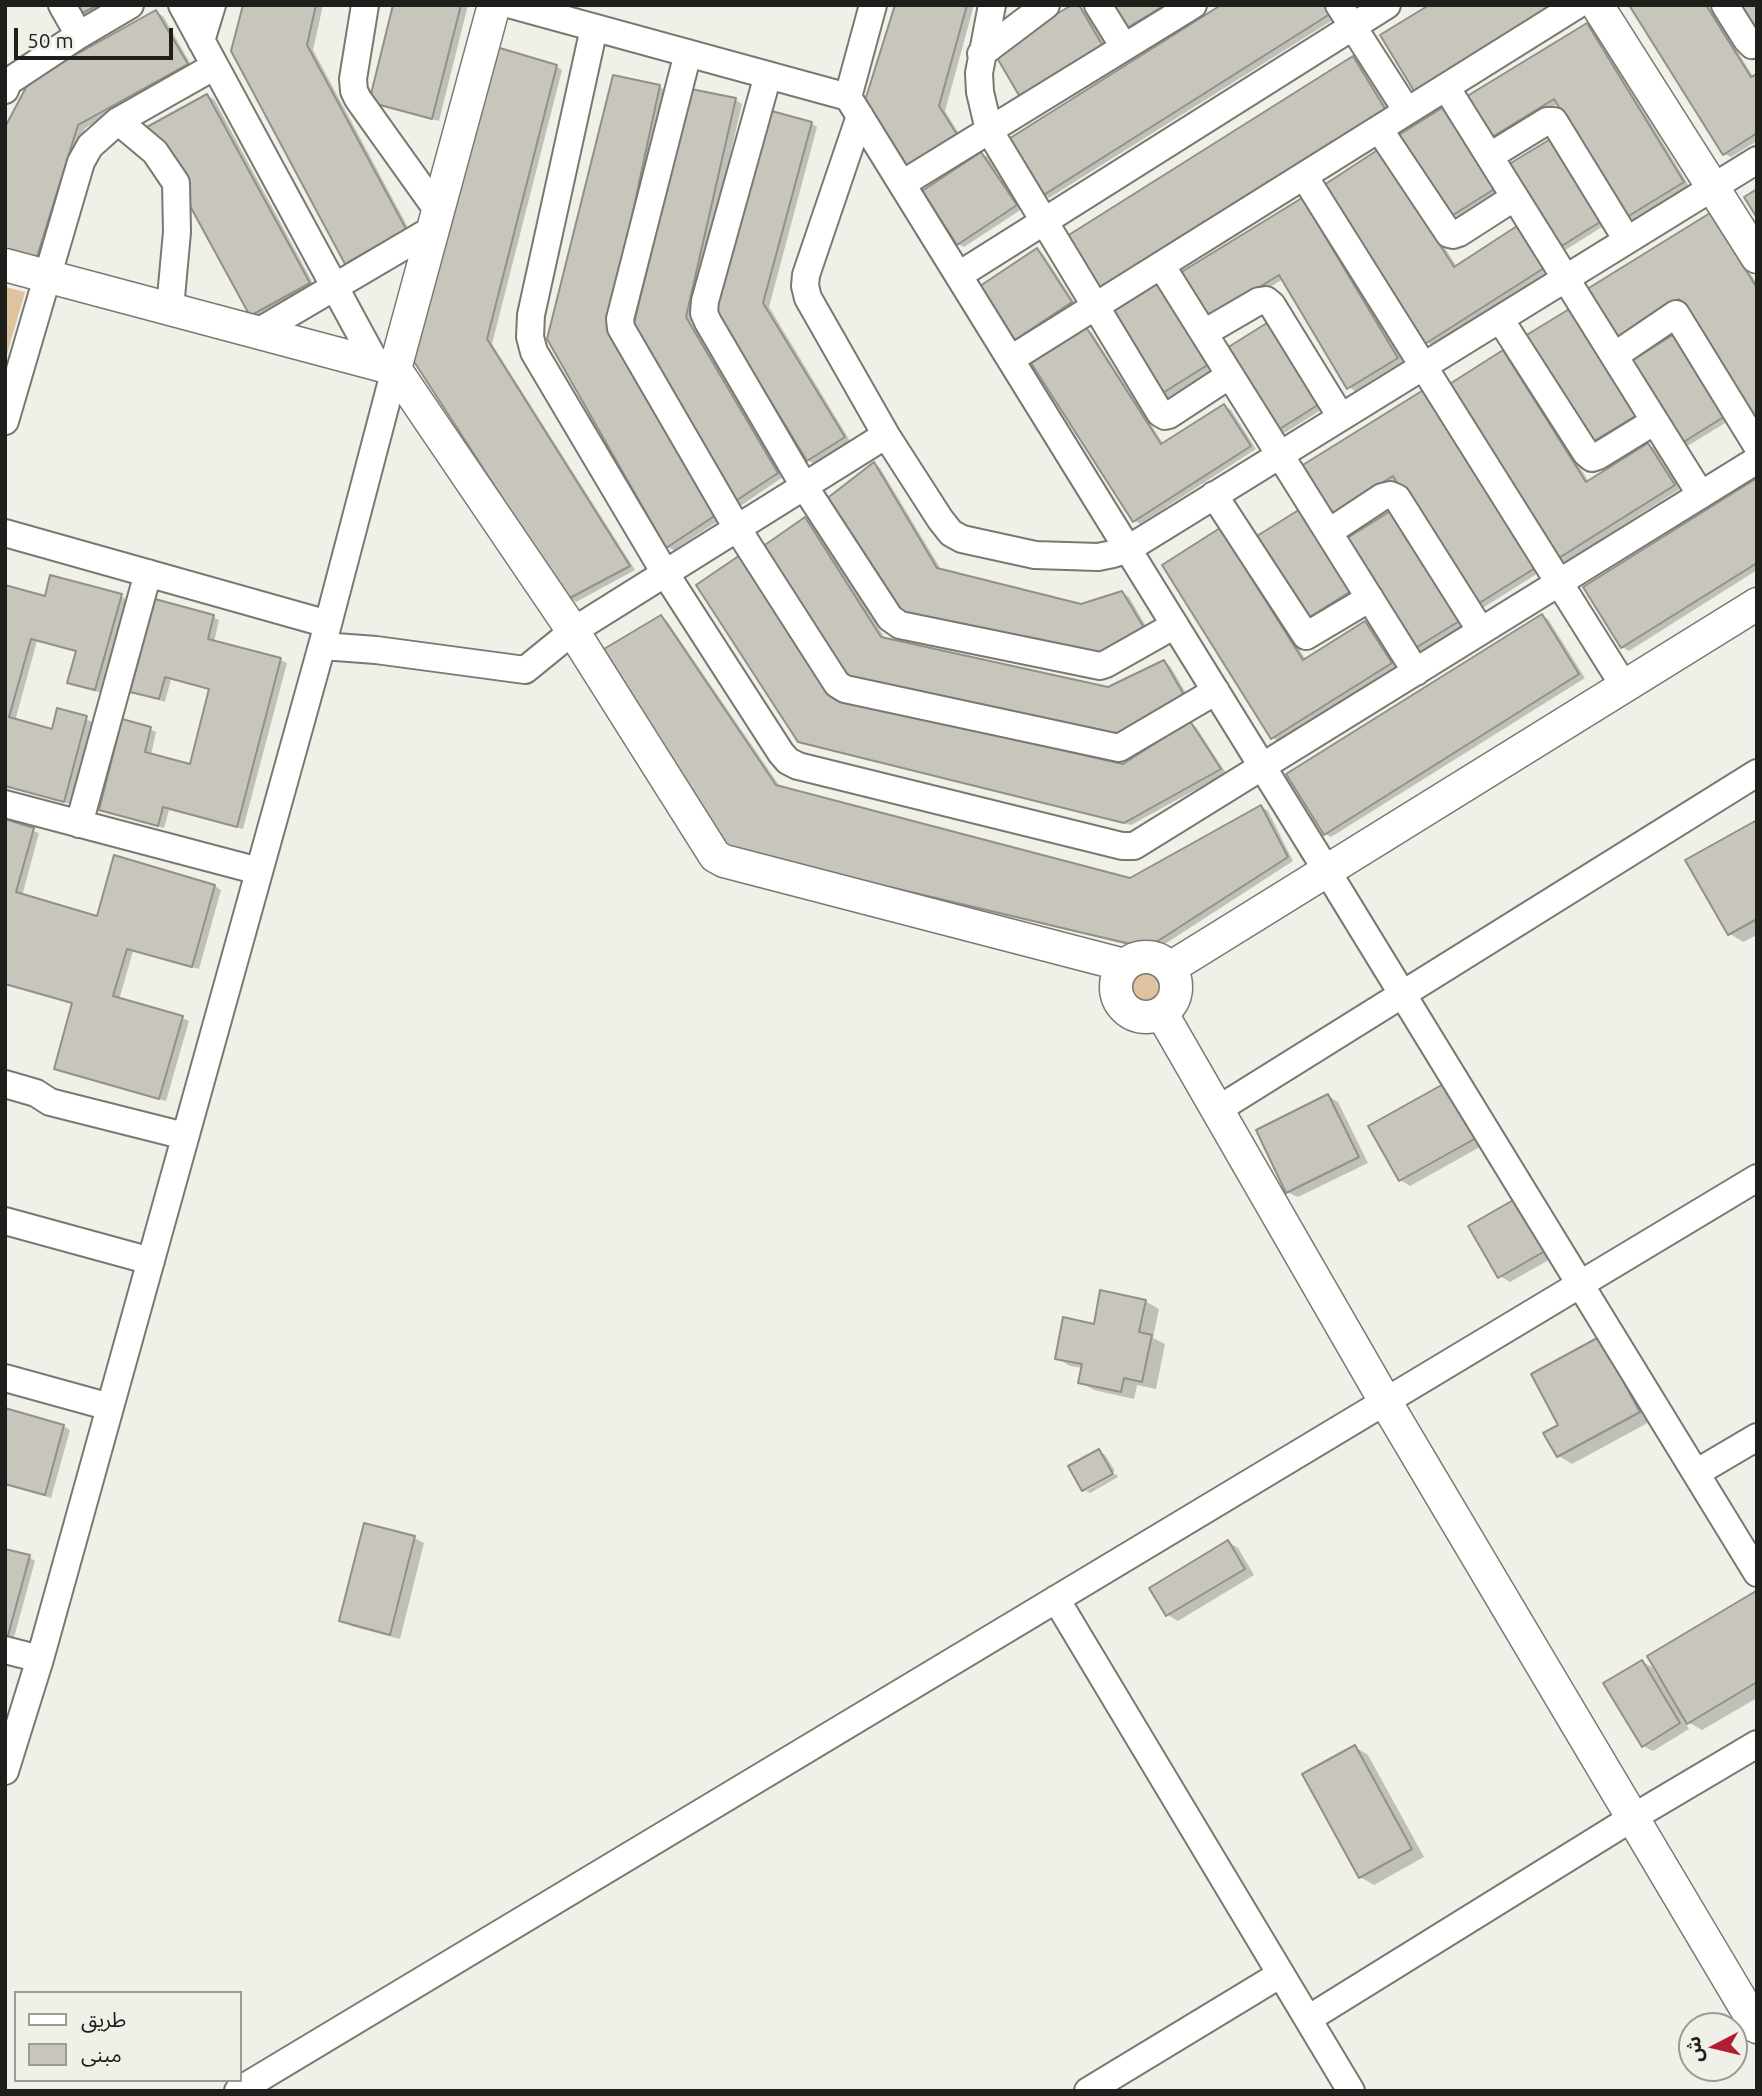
<!DOCTYPE html>
<meta charset="utf-8">
<style>
body{margin:0}
#map{position:relative;width:1762px;height:2096px;overflow:hidden;background:#eff0e7;font-family:Ubuntu,"Noto Sans Arabic",sans-serif}
canvas{display:block}
.frame{position:absolute;inset:0;border:7px solid #1e1e1b;pointer-events:none}
.legend{position:absolute;left:14px;top:1991px;width:228px;height:91px;box-sizing:border-box;background:#eff0e7;border:2px solid #9b9c95;margin:0;padding:9px 12px;list-style:none;font-size:21px;color:#1e1e1b}
.legend li{display:flex;align-items:center;gap:14px;height:35px}
.legend b{width:35px;border:2px solid #9b9c95}
.north{position:absolute;left:1678px;top:2012px;width:70px;height:70px;box-sizing:border-box;background:#eff0e7;border:2px solid #9b9c95;border-radius:50%;rotate:263deg;font-size:19px;font-weight:700;line-height:28px;text-align:center;color:#1e1e1b}
.north::after{content:'';display:block;margin:auto;width:24px;height:32px;background:#b11e33;clip-path:polygon(50% 0,100% 100%,50% 72%,0 100%)}
.scale{position:absolute;left:14px;top:28px;width:159px;height:32px;box-sizing:border-box;border:4px solid #1e1e1b;border-top:0;padding-left:9px;font-size:21px;line-height:24px;white-space:nowrap;color:#1e1e1b;-webkit-text-stroke:5px #eff0e7;paint-order:stroke}
</style>
<div id="map">
<canvas width="1762" height="2096"></canvas>
<div class="frame"></div>
<ul class="legend">
<li><b style="height:9px;background:#fff"></b>طريق</li>
<li><b style="height:19px;background:#c8c5bd"></b>مبنى</li>
</ul>
<div class="north">ش</div>
<div class="scale">50 m</div>
</div>
<script>
const context = document.querySelector('canvas').getContext('2d');
context.lineJoin = 'round';
function fill(path, color) {
  context.fillStyle = color;
  context.fill(path, 'evenodd');
}
function shape(rows) {
  const path = new Path2D();
  for (const r of rows) {
    if (r.length === 3) {
      path.moveTo(r[0] + r[2], r[1]);
      path.arc(r[0], r[1], r[2], 0, 2 * Math.PI);
      continue;
    }
    path.moveTo(r[0], r[1]);
    for (let i = 2; i < r.length; i += 2) path.lineTo(r[i], r[i + 1]);
  }
  return path;
}
function stroke(path, color, width, dash) {
  context.strokeStyle = color;
  context.lineWidth = width;
  context.lineCap = dash ? 'butt' : 'round';
  context.setLineDash(dash || []);
  context.stroke(path);
}
const green = shape([
 [5,287,25,292,5,361],
 [1144,986,17]
]);
const shadow = shape([
 [75,5,110,5,86,18,80,14],
 [245,5,323,5,313,50,411,233,353,266,346,263],
 [395,5,468,5,439,121,377,105],
 [897,5,974,5,945,111,963,140,909,174],
 [1075,5,1083,8,1109,52,1028,100],
 [1109,5,1176,5,1130,33],
 [1224,5,1328,5,1336,18,1049,198,1043,194],
 [1631,5,1708,5,1754,78,1757,76,1757,141,1731,157,1724,154],
 [156,12,163,16,193,68,85,128,41,265,5,256,5,133],
 [1587,25,1593,28,1689,186,1634,220,1628,216,1559,103,1497,142,1490,138],
 [1353,58,1359,62,1393,116,1106,296],
 [556,66,562,70,492,344,635,570,576,602,570,598,415,360],
 [615,77,660,87,666,91,614,332,724,517,674,550,667,547,549,339],
 [692,91,736,100,742,104,691,322,783,477,739,507,635,327],
 [207,96,214,99,315,287,257,318,251,315],
 [1445,108,1501,192,1453,223,1447,219],
 [811,123,817,127,769,307,850,441,814,464,808,460,717,310],
 [1557,137,1613,220,1559,254],
 [981,154,988,157,1022,209,964,247,958,244],
 [1385,155,1457,267,1517,228,1523,232,1549,271,1433,346,1427,342],
 [1302,200,1309,204,1404,361,1355,391,1349,387,1283,279,1214,322],
 [1711,215,1717,219,1757,284,1757,423,1683,303,1621,342,1615,338],
 [1037,250,1043,254,1077,306,1020,344,1013,341],
 [1571,310,1642,419,1594,448],
 [1109,315,1214,368,1166,399],
 [1276,326,1326,407,1278,437],
 [1086,329,1092,333,1164,445,1225,406,1231,410,1256,449,1140,524,1134,520],
 [1679,333,1735,417,1681,450],
 [1503,352,1509,356,1589,482,1648,445,1655,448,1680,489,1562,564,1556,560],
 [1425,391,1540,572,1481,609,1398,480,1335,518,1301,468],
 [874,464,880,468,942,571,1081,606,1122,593,1129,597,1151,635,912,618],
 [1757,480,1757,570,1629,651,1622,647],
 [805,519,812,523,886,640,1108,689,1164,662,1170,666,1193,705,856,684],
 [1220,530,1226,534,1306,660,1365,623,1371,626,1397,667,1279,742,1273,738],
 [1252,541,1361,592,1307,626],
 [1343,542,1466,624,1417,654],
 [699,586,839,701,1123,766,1190,723,1196,727,1226,773,1131,825,807,745,799,741],
 [5,587,46,598,121,596,127,600,102,693,75,686,69,682,77,652,37,641,15,721,53,731,59,710,93,722,70,804,5,786],
 [1542,616,1548,619,1585,678,1331,837,1325,834],
 [213,617,219,620,214,642,280,660,287,663,243,829,169,810,164,828,107,813,101,810,150,729,156,732,151,755,191,766,211,690,171,679,165,702,139,694,133,691],
 [661,617,667,621,781,788,1130,880,1261,807,1268,811,1293,861,1154,951,734,851],
 [5,821,39,833,22,896,98,918,115,858,215,886,221,890,199,969,133,951,119,1000,182,1018,189,1021,166,1101,62,1072,56,1068,74,1004,5,984],
 [1757,822,1757,935,1743,942,1730,934,1688,860],
 [1447,1084,1487,1143,1410,1186,1400,1180],
 [1328,1096,1338,1102,1368,1163,1298,1197,1287,1192],
 [1515,1201,1554,1257,1510,1282,1500,1276],
 [1145,1301,1159,1309,1153,1338,1165,1344,1156,1389,1137,1385,1134,1399,1094,1390,1080,1382,1083,1368,1070,1366,1057,1358,1095,1326],
 [1599,1339,1653,1420,1572,1464,1559,1456,1560,1425],
 [5,1410,63,1426,70,1430,51,1498,5,1485],
 [1099,1451,1105,1455,1115,1471,1084,1488,1084,1490,1083,1490],
 [1116,1474,1118,1477,1090,1493,1086,1491],
 [414,1538,424,1543,400,1639,351,1626,341,1621],
 [1228,1542,1238,1548,1254,1575,1178,1621,1168,1615],
 [29,1557,35,1561,13,1641,5,1639],
 [1756,1593,1757,1698,1702,1730,1683,1719,1689,1729,1653,1751,1643,1746,1642,1662,1652,1667,1657,1676,1660,1674],
 [1355,1747,1368,1755,1424,1857,1374,1885,1360,1877]
]);
const building = shape([
 [73,5,98,5,79,15,73,5],
 [243,5,316,5,307,45,406,229,345,264,231,51,243,5],
 [393,5,461,5,432,119,369,102,393,5],
 [895,5,967,5,939,106,958,136,901,172,862,110,895,5],
 [1072,5,1079,5,1104,48,1020,97,993,51,1072,5],
 [1107,5,1165,5,1122,31,1107,5],
 [1221,5,1325,5,1330,14,1042,196,1007,140,1221,5],
 [1429,5,1555,5,1414,91,1380,35,1429,5],
 [1629,5,1706,5,1751,77,1757,74,1757,133,1723,155,1629,5],
 [1741,5,1757,5,1757,30,1756,30,1741,5],
 [156,10,188,64,78,125,35,263,5,255,5,127,30,80,156,10],
 [1587,23,1684,182,1627,217,1554,99,1489,139,1464,98,1587,23],
 [493,46,557,65,487,339,630,566,568,599,413,360,493,46],
 [1353,56,1387,112,1099,294,1064,238,1353,56],
 [613,75,660,85,608,328,719,513,666,548,547,339,613,75],
 [691,89,736,98,686,317,778,473,731,504,633,327,691,89],
 [207,94,310,283,250,316,147,127,207,94],
 [1445,106,1496,188,1445,220,1394,138,1445,106],
 [768,110,812,122,763,303,845,437,807,461,715,310,768,110],
 [1557,135,1608,217,1552,252,1501,169,1557,135],
 [1379,149,1454,267,1517,226,1544,268,1425,344,1324,185,1379,149],
 [981,152,1017,205,957,245,922,191,981,152],
 [1757,189,1757,218,1744,197,1757,189],
 [1302,198,1398,358,1347,389,1279,275,1206,320,1178,274,1302,198],
 [1710,213,1757,288,1757,427,1679,299,1613,340,1584,291,1710,213],
 [1037,248,1072,302,1012,342,977,288,1037,248],
 [1158,282,1209,364,1158,396,1107,314,1158,282],
 [1571,308,1637,415,1586,446,1520,339,1571,308],
 [1270,321,1321,403,1270,435,1219,353,1270,321],
 [1086,327,1161,444,1224,404,1251,446,1133,522,1031,363,1086,327],
 [1679,331,1730,413,1674,448,1623,366,1679,331],
 [1503,350,1586,482,1648,443,1675,485,1554,561,1445,387,1503,350],
 [1425,389,1535,568,1473,607,1393,476,1328,516,1298,468,1425,389],
 [874,462,937,568,1081,604,1122,591,1146,631,1096,656,904,615,825,500,874,462],
 [1757,478,1757,563,1621,648,1583,587,1757,478],
 [1305,506,1356,588,1300,623,1249,541,1305,506],
 [1392,510,1461,620,1409,652,1341,542,1392,510],
 [805,517,881,637,1108,687,1164,660,1188,702,1119,738,848,681,762,547,805,517],
 [1220,528,1303,660,1365,621,1392,663,1271,739,1162,565,1220,528],
 [743,553,834,698,1123,764,1190,721,1221,769,1124,823,798,742,696,585,743,553],
 [50,575,122,594,95,690,67,683,76,651,31,639,9,717,52,729,57,708,87,716,64,802,5,786,5,585,45,596,50,575],
 [155,599,214,615,208,639,281,658,237,827,163,807,158,826,99,810,122,719,151,727,145,752,190,764,209,689,165,677,159,699,130,692,155,599],
 [1542,614,1579,674,1324,835,1286,774,1542,614],
 [661,615,776,785,1130,878,1261,805,1288,857,1147,948,725,848,604,649,661,615],
 [5,819,34,828,16,892,97,916,114,855,215,885,192,967,127,949,113,996,183,1016,159,1099,54,1069,72,1003,5,984,5,819],
 [1757,820,1757,919,1728,935,1685,860,1757,820],
 [1447,1082,1478,1137,1399,1181,1368,1126,1447,1082],
 [1328,1094,1359,1157,1286,1193,1256,1130,1328,1094],
 [1515,1199,1545,1251,1498,1278,1468,1226,1515,1199],
 [1100,1290,1146,1300,1139,1332,1152,1335,1142,1382,1124,1378,1121,1392,1078,1383,1082,1364,1055,1359,1063,1317,1094,1324,1100,1290],
 [1599,1337,1640,1412,1557,1457,1543,1433,1558,1425,1531,1374,1599,1337],
 [5,1408,64,1425,45,1495,5,1484,5,1408],
 [1099,1449,1113,1474,1082,1491,1068,1466,1099,1449],
 [364,1523,415,1536,390,1635,339,1621,364,1523],
 [1228,1540,1245,1569,1166,1616,1149,1588,1228,1540],
 [5,1549,30,1555,7,1639,5,1638,5,1549],
 [1756,1591,1757,1682,1687,1724,1647,1656,1756,1591],
 [1642,1660,1680,1723,1642,1747,1603,1683,1642,1660],
 [1355,1745,1412,1849,1359,1878,1302,1774,1355,1745]
]);
const minor = shape([
 [62,5,79,35],
 [182,5,377,365],
 [365,5,353,79,354,91,358,99,438,211],
 [512,5,848,97,1327,871,1757,1573],
 [992,5,979,73,980,92,989,130,1160,413,1165,416,1169,415,1230,375],
 [1098,5,1124,47],
 [1339,5,1407,111],
 [1725,5,1747,40,1752,45,1757,43],
 [594,28,531,315,530,337,534,352,665,573,781,753,788,761,798,766,1122,846,1134,846,1757,460],
 [201,41,212,5],
 [688,53,620,319,621,328,737,528,837,684,845,689,1119,748,1216,691],
 [981,54,1046,5],
 [768,75,705,301,704,313,708,322,804,486,890,618,900,625,1100,666,1106,664,1175,625],
 [1446,87,1701,495],
 [5,90,8,82,79,35,130,5],
 [848,97,873,5],
 [860,116,806,275,805,286,808,298,886,435,940,519,951,533,962,539,1035,555,1098,557,1113,554,1128,549,1757,160],
 [1379,129,1449,234,1453,235,1459,233,1515,197],
 [1490,156,1547,121,1554,121,1627,240],
 [1304,176,1624,686],
 [902,184,1193,5],
 [1161,265,1416,672],
 [959,275,1387,5],
 [170,308,177,232,176,183,155,152,118,121,215,66],
 [1500,319,1586,453,1592,458,1598,456,1655,421],
 [258,332,433,229],
 [1204,333,1259,301,1266,300,1272,305,1341,417],
 [1614,356,1676,314,1757,446],
 [1011,359,1577,5],
 [5,421,81,162,90,146,118,121],
 [1214,495,1306,636,1370,598],
 [1329,532,1382,497,1390,495,1397,498,1481,631],
 [5,533,328,624],
 [322,646,376,650,525,670,573,631,886,435],
 [5,804,259,871],
 [79,824,148,573],
 [5,1084,36,1093,50,1102,185,1136],
 [1217,1110,1757,773],
 [5,1221,151,1261],
 [5,1378,110,1407],
 [1696,1473,1757,1437],
 [1056,1599,1351,2091],
 [5,1650,40,1659],
 [5,1771,40,1659,328,624,395,369],
 [1308,2019,1632,1818,1757,1744],
 [238,2091,1757,1178],
 [1088,2091,1281,1974]
]);
const tertiary = shape([
 [1597,5,1757,257],
 [5,265,395,369,573,631,715,856,724,861,1124,965],
 [395,369,494,5],
 [1146,987,30],
 [1170,968,1757,604],
 [1162,1014,1385,1401,1757,2027]
]);
fill(green, '#dec39f');
fill(shadow, '#0003');
fill(building, '#c8c5bd');
stroke(building, '#929088', 2);
stroke(minor, '#787971', 30);
stroke(tertiary, '#787971', 35);
stroke(minor, '#fff', 26);
stroke(tertiary, '#fff', 32);
</script>
